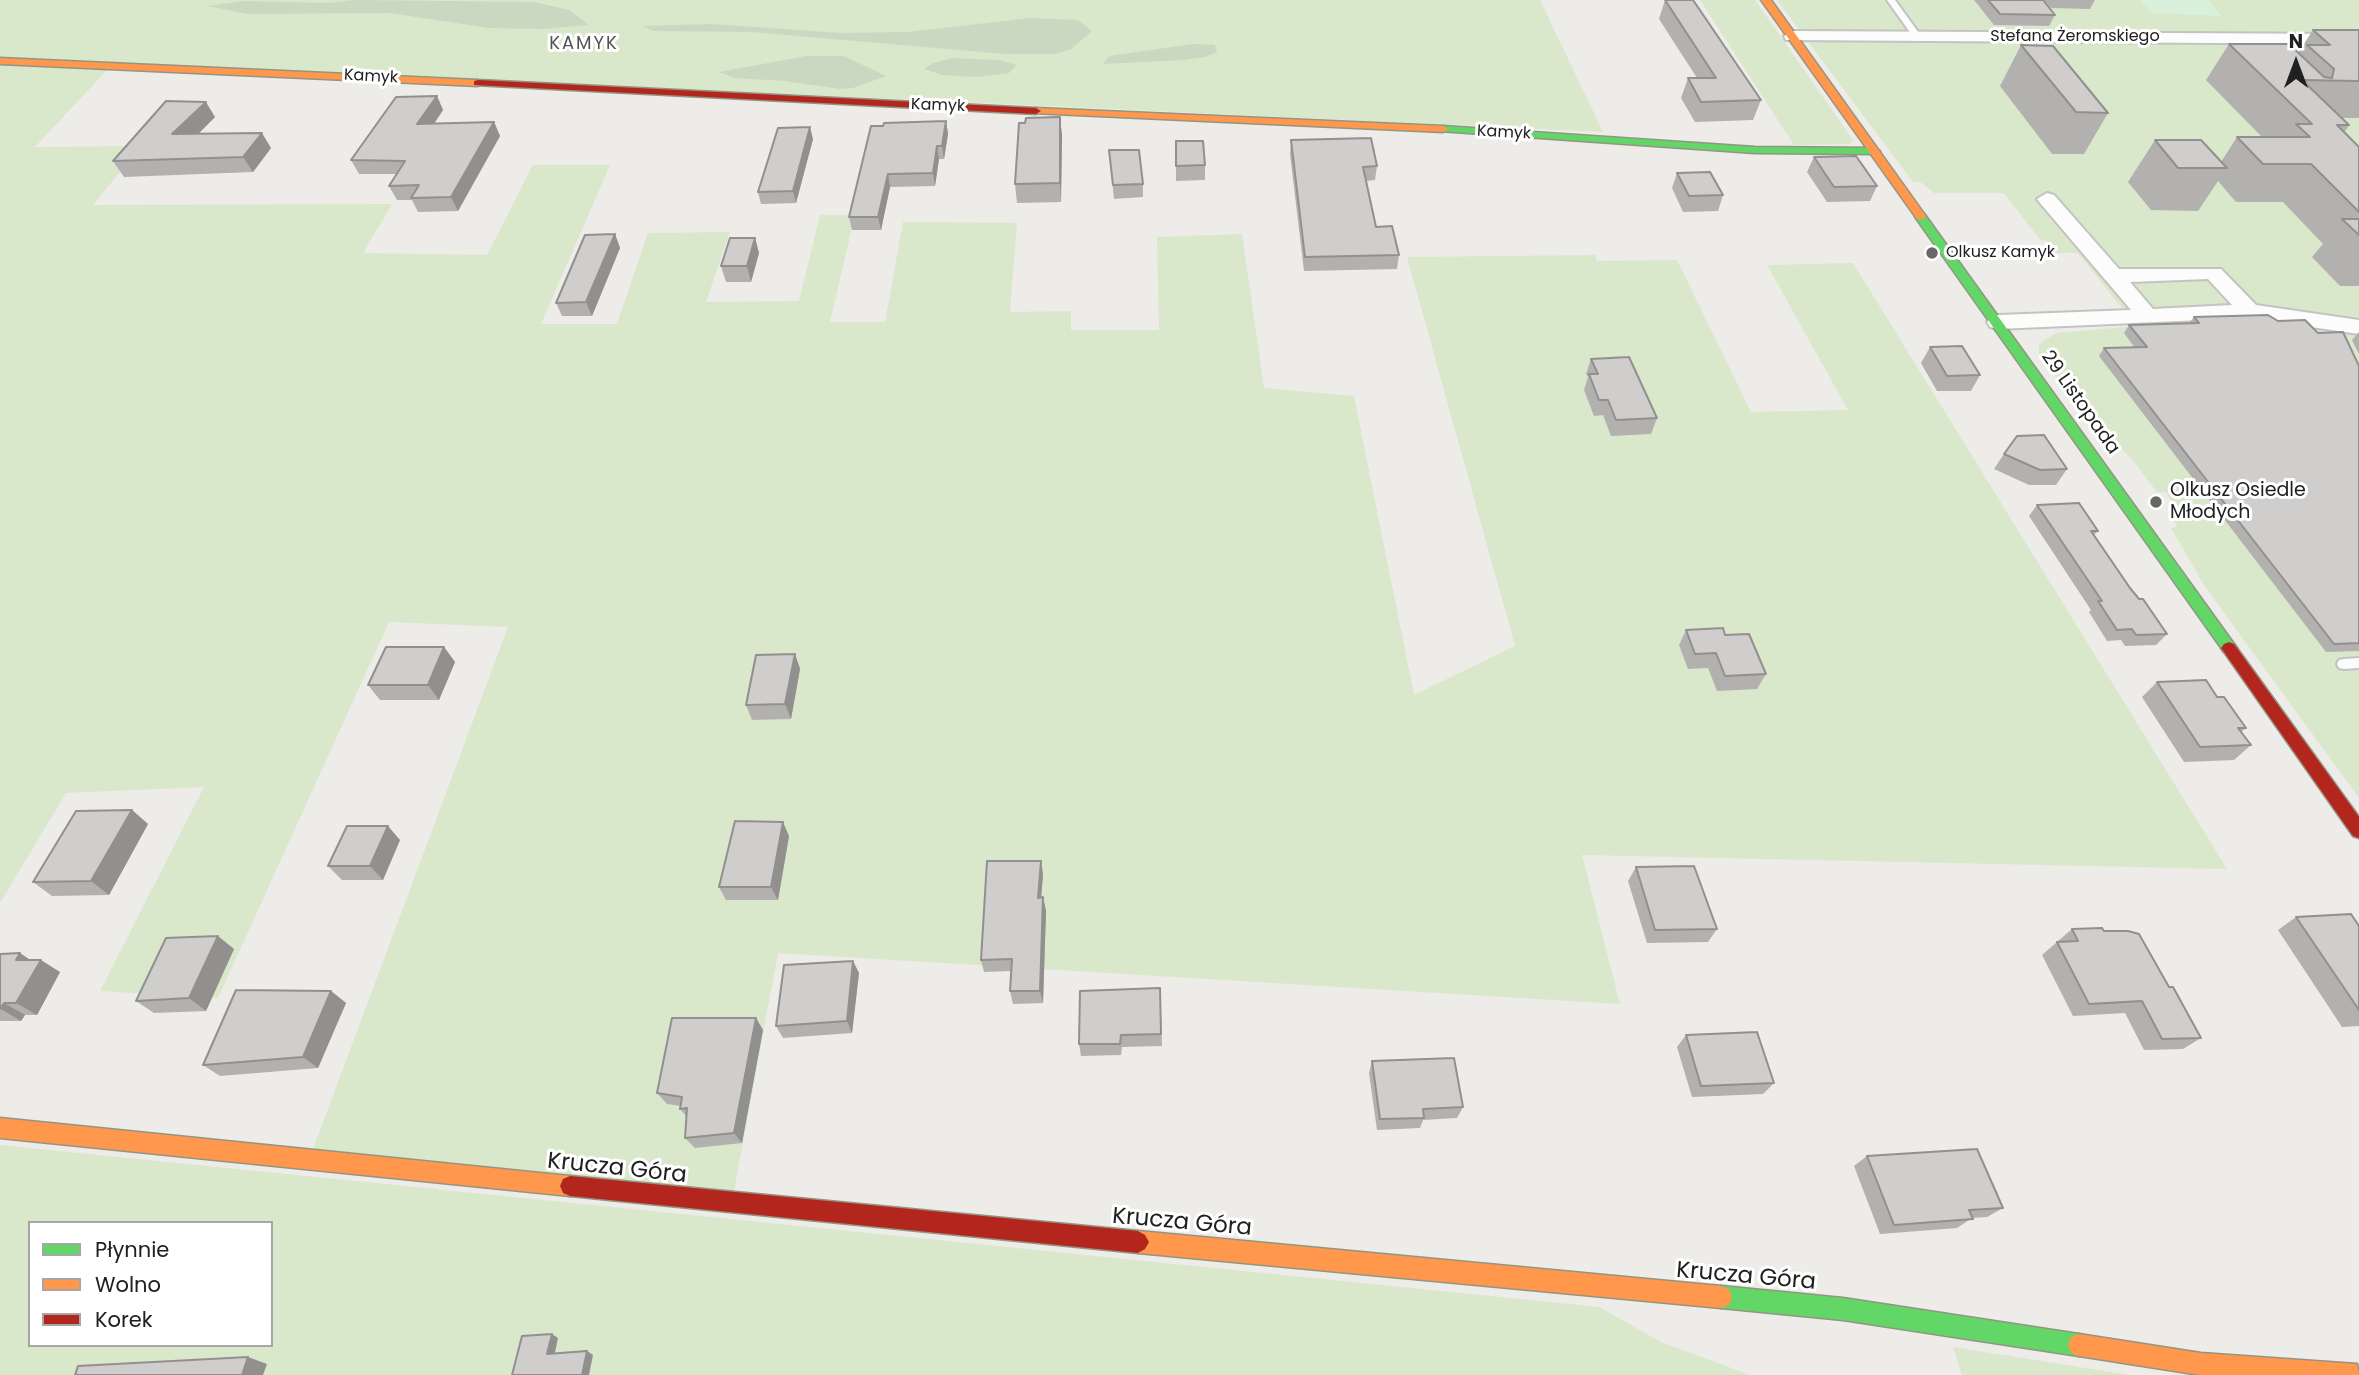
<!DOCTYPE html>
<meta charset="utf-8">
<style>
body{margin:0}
#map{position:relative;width:2359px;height:1375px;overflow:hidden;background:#edece9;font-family:Poppins,sans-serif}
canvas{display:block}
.legend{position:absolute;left:28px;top:1221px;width:245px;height:126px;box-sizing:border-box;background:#fff;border:2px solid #a6a6a6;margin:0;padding:9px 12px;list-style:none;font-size:21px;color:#202020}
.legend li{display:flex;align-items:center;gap:14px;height:35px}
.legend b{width:35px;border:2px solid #a6a6a6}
.north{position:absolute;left:2261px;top:28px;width:70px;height:70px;-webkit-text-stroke:5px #fff;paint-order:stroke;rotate:0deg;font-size:19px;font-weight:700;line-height:28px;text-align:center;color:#202020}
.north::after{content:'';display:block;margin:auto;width:24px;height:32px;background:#202020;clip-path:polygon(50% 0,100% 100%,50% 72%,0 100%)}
</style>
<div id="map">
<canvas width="2359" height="1375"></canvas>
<ul class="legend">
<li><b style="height:9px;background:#63d668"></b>Płynnie</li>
<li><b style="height:9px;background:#ff974d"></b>Wolno</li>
<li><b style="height:9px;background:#b3261e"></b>Korek</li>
</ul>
<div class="north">N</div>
</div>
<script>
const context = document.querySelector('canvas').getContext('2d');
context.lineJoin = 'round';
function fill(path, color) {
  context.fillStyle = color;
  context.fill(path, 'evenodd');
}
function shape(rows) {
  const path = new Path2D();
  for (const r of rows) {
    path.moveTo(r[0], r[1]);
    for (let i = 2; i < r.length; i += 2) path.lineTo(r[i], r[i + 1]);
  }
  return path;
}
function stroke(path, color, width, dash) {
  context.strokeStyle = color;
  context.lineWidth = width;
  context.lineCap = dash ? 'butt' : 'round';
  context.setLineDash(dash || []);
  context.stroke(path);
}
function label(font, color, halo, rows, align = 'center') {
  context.font = font + ' Poppins,sans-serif';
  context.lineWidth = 6;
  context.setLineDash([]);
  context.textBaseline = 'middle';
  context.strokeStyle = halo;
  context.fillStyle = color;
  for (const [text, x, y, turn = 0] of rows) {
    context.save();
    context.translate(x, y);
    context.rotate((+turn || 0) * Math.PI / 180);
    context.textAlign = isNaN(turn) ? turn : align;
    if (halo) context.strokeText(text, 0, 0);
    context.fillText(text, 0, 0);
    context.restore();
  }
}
const grass = shape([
 [0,0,1540,0,1603,132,0,57],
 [1700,0,1755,0,1853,140,1849,144,1794,145],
 [1777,0,2359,0,2359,798,2206,588,2171,528,2177,527,2170,510,2178,509,2165,492,2157,492,2132,459,2083,414,2039,354,2039,344,2056,333,2136,326,2078,253,2055,253,2045,240,2041,241,2004,193,1934,193,1922,183,1913,182],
 [0,65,108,69,35,147,141,146,93,205,392,204,363,253,487,255,533,165,610,165,541,324,617,324,648,233,730,232,706,302,799,301,820,215,855,215,830,322,885,322,903,222,1017,223,1010,312,1071,311,1071,330,1159,330,1157,235,1157,237,1242,234,1264,388,1354,396,1414,695,1515,646,1407,257,1595,255,1597,261,1677,260,1751,412,1848,410,1767,265,1853,263,2227,869,1582,855,1620,1004,778,953,734,1191,313,1149,508,627,389,622,218,998,100,991,204,787,66,793,0,903],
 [0,1145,1599,1307,1661,1342,1750,1375,0,1375],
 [30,1223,271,1223,271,1345,30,1345],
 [1953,1347,2130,1375,1962,1375]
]);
const forest = shape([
 [353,0,535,2,569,10,589,25,542,29,489,28,390,13,247,14,208,6,244,1,328,3],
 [1030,18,1078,20,1092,31,1071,49,1056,54,1005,54,752,32,653,31,643,26,712,24,840,33,908,32],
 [1194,44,1215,45,1217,52,1205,57,1184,60,1103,64,1109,56],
 [807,56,844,56,886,76,853,88,840,89,785,81,735,78,719,72],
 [952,58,999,60,1017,65,1009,73,976,77,942,75,924,69,933,63]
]);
const park = shape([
 [2140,0,2208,0,2222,16,2151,13]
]);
const lane = shape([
 [1887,0,1895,0,1921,36,1920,38,1914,38,1887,0],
 [2359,658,2359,668,2344,669,2339,668,2337,664,2339,660,2344,659,2359,658]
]);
const street = shape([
 [1792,31,2359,34,2359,44,1786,40,1784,36,1792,31],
 [2047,193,2054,195,2119,269,2221,269,2256,305,2359,320,2359,334,2249,318,1998,329,1990,327,1987,322,1990,317,1998,315,2131,310,2040,203,2037,199,2047,193],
 [2208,279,2232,305,2153,309,2130,282,2208,279]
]);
const fast = shape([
 [1443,126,1755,147,1875,148,1880,151,1875,154,1755,153,1439,131,1438,129,1443,126],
 [1921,214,1925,215,2234,644,2237,648,2234,652,2224,652,1915,217,1921,214],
 [1721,1286,1843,1298,2079,1334,2087,1337,2090,1345,2087,1353,2079,1356,1843,1320,1721,1308,1713,1305,1710,1297,1713,1289,1721,1286]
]);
const slow = shape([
 [1761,0,1771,0,1925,215,1925,219,1917,219,1761,0],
 [0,58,478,80,483,83,478,86,0,64,0,58],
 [1036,108,1443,126,1448,129,1443,132,1032,113,1031,111,1036,108],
 [0,1118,570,1176,577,1179,580,1186,577,1193,570,1196,0,1138,0,1118],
 [1138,1231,1721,1286,1729,1289,1732,1297,1729,1305,1721,1308,1138,1253,1131,1249,1127,1242,1131,1235,1138,1231],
 [2079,1334,2201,1353,2357,1364,2359,1375,2200,1375,2079,1356,2071,1353,2068,1345,2071,1337,2079,1334]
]);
const jam = shape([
 [478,80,1036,108,1041,111,1036,114,474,85,474,81,478,80],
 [2229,642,2234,644,2359,817,2359,838,2353,836,2224,652,2221,648,2224,644,2229,642],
 [570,1176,1138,1231,1145,1235,1149,1242,1145,1249,1138,1253,570,1196,563,1193,560,1186,563,1179,570,1176]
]);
const wall = shape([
 [1665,0,1693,0,1761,100,1753,120,1695,122,1681,98,1688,78,1697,78,1659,19],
 [1974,0,2043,0,2055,15,2049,26,1994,25],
 [2044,0,2095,0,2090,9,2051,8],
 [2313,30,2359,30,2359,118,2341,118,2349,125,2344,133,2359,147,2359,286,2340,286,2312,257,2323,244,2283,202,2236,202,2218,181,2198,211,2151,210,2128,182,2155,140,2221,162,2237,137,2262,137,2206,80,2229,44,2298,53],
 [2021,45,2108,113,2084,154,2052,154,2000,86],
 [437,96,443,110,434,124,494,122,500,136,458,211,418,212,412,200,397,200,389,186,397,174,359,174,351,160],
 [215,117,198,134,271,148,253,172,124,177,113,161],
 [1060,117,1062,136,1061,202,1017,203,1015,184,1025,123],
 [946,121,948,134,944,159,939,159,935,186,890,187,881,230,852,230,849,217,883,126],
 [813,139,796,203,761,204,758,192],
 [1291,140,1377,166,1375,180,1366,181,1376,227,1399,255,1397,269,1304,271,1290,154],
 [1176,141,1205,165,1205,180,1176,181],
 [1109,150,1143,184,1143,197,1114,199],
 [1814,157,1877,186,1870,201,1827,202,1807,172],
 [1677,173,1723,195,1718,211,1683,212,1672,188],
 [615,234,620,248,592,316,562,316,556,303],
 [755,238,759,253,751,282,726,282,721,266],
 [2194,317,2278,321,2318,333,2359,366,2359,651,2326,652,2099,356,2104,348,2135,348,2124,333,2129,325,2189,323],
 [2359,332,2359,354,2352,340],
 [1930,347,1980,375,1971,391,1937,391,1921,363],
 [1591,359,1657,418,1651,434,1611,436,1603,415,1594,416,1584,390,1588,377,1586,374],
 [2004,454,2067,469,2056,485,2029,485,1994,469],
 [2037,505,2098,531,2094,535,2130,588,2167,634,2156,645,2125,646,2121,640,2107,641,2089,612,2091,610,2029,516],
 [1686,630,1725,635,1766,674,1757,689,1717,691,1708,668,1688,669,1679,645],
 [444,647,455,662,439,700,380,700,368,685],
 [795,654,800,669,791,719,752,720,746,705],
 [2157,682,2217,697,2246,728,2241,732,2251,745,2234,760,2184,762,2142,697],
 [132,810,148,824,109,895,52,896,33,882],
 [789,836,778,900,726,900,719,887],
 [400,840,383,880,342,880,328,866],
 [1636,867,1717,929,1708,942,1647,943,1628,881],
 [1043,874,1041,898,1043,897,1046,911,1043,1003,1013,1004,1010,991,1011,971,984,972,981,960],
 [2296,917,2359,926,2359,1026,2342,1027,2278,930],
 [2072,929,2104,931,2169,987,2201,1038,2183,1049,2144,1050,2125,1013,2073,1016,2042,955],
 [234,949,206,1011,154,1013,136,1001],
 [0,954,30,960,60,972,37,1015,25,1015,21,1021,0,1021],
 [853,961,859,973,852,1033,783,1038,776,1026],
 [1160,988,1162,1046,1122,1047,1121,1055,1081,1056,1079,1044],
 [331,991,346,1003,318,1068,220,1076,203,1065],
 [756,1018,763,1030,742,1143,695,1148,685,1138,687,1117,680,1109,681,1106,667,1104,657,1093],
 [1686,1035,1774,1083,1763,1094,1692,1097,1677,1047],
 [1372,1061,1463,1107,1457,1118,1423,1120,1420,1128,1377,1130,1369,1073],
 [1867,1156,2003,1208,1987,1217,1972,1218,1957,1228,1880,1234,1854,1166]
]);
const shadedWall = shape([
 [437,96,443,110,424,138,417,124],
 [206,102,215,117,182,150,172,134],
 [1060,117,1062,136,1061,202,1060,183],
 [946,121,948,134,944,159,942,146],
 [494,122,500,136,458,211,451,197],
 [810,127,813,139,796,203,793,191],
 [262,133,271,148,253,172,243,157],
 [937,146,939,159,935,186,933,173],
 [888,174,890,187,881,230,878,217],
 [615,234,620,248,592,316,586,302],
 [755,238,759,253,751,282,747,266],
 [444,647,455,662,439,700,428,685],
 [795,654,800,669,791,719,785,704],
 [132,810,148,824,109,895,91,881],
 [783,822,789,836,778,900,771,887],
 [388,826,400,840,383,880,370,866],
 [1041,861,1043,874,1040,911,1038,898],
 [1043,897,1046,911,1043,1003,1040,991],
 [218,936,234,949,206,1011,189,998],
 [20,953,38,965,41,960,60,972,37,1015,16,1003,16,960],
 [853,961,859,973,852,1033,847,1021],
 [331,991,346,1003,318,1068,303,1057],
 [4,1003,25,1015,21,1021,1,1009],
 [756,1018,763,1030,742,1143,734,1133],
 [552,1334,558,1338,554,1357,547,1354],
 [587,1351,593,1355,589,1375,582,1375],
 [248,1357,267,1364,263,1375,242,1375]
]);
const building = shape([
 [1665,0,1693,0,1761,100,1701,102,1688,78,1716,78,1665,0],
 [1988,0,2043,0,2055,15,2000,14,1988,0],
 [2313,30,2359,30,2359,81,2302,80,2349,125,2337,125,2359,147,2359,212,2311,164,2263,164,2237,137,2310,137,2296,124,2312,124,2229,44,2289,44,2324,77,2332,78,2334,69,2307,45,2330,45,2313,30],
 [2021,45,2053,46,2108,113,2076,112,2021,45],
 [437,96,417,124,494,122,451,197,411,198,419,185,389,186,405,161,351,160,396,97,437,96],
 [166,101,206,102,172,134,262,133,243,157,113,161,166,101],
 [1060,117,1060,183,1015,184,1019,123,1025,123,1026,118,1060,117],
 [946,121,942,146,937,146,933,173,888,174,878,217,849,217,871,126,883,126,884,123,946,121],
 [810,127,793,191,758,192,778,128,810,127],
 [1371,138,1377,166,1363,167,1376,227,1392,226,1399,255,1305,257,1291,140,1371,138],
 [2155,140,2201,140,2227,168,2178,168,2155,140],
 [1176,141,1203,141,1205,165,1176,166,1176,141],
 [1109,150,1139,150,1143,184,1113,185,1109,150],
 [1856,156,1877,186,1834,187,1814,157,1856,156],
 [1710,172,1723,195,1689,196,1677,173,1710,172],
 [2342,219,2359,219,2359,235,2342,219],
 [615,234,586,302,556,303,585,235,615,234],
 [730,238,755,238,747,266,721,266,730,238],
 [2268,315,2278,321,2305,320,2318,333,2343,332,2359,366,2359,643,2334,644,2104,348,2147,347,2129,325,2199,323,2194,317,2268,315],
 [1962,346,1980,375,1947,376,1930,347,1962,346],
 [1629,357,1657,418,1616,420,1608,400,1599,400,1589,374,1598,374,1591,359,1629,357],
 [2044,435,2067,469,2040,470,2004,454,2017,436,2044,435],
 [2079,503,2098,531,2091,531,2130,588,2139,599,2143,599,2167,634,2136,635,2132,629,2117,630,2098,601,2102,601,2037,505,2079,503],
 [1723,628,1725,635,1749,634,1766,674,1725,676,1716,653,1695,654,1686,630,1723,628],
 [386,647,444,647,428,685,368,685,386,647],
 [795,654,785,704,746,705,756,655,795,654],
 [2206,680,2217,697,2224,697,2246,728,2238,728,2251,745,2200,747,2157,682,2206,680],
 [132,810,91,881,33,882,76,811,132,810],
 [735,821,783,822,771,887,719,887,735,821],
 [347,826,388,826,370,866,328,866,347,826],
 [987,861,1041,861,1038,898,1043,897,1040,991,1010,991,1012,959,981,960,987,861],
 [1694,866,1717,929,1655,930,1636,867,1694,866],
 [2351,914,2359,926,2359,1010,2296,917,2351,914],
 [2102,928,2104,931,2128,931,2139,934,2169,987,2173,987,2201,1038,2162,1039,2142,1001,2089,1004,2057,942,2078,941,2072,929,2102,928],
 [218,936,189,998,136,1001,166,938,218,936],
 [20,953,16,960,41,960,16,1003,4,1003,0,1009,0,954,20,953],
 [853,961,847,1021,776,1026,784,965,853,961],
 [1160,988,1161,1034,1121,1035,1120,1044,1079,1044,1080,991,1160,988],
 [236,990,331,991,303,1057,203,1065,236,990],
 [672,1018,756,1018,734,1133,685,1138,687,1108,680,1109,682,1097,657,1093,672,1018],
 [1757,1032,1774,1083,1701,1086,1686,1035,1757,1032],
 [1454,1058,1463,1107,1423,1109,1424,1118,1380,1119,1372,1061,1454,1058],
 [1977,1149,2003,1208,1969,1210,1973,1219,1894,1225,1867,1156,1977,1149],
 [552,1334,547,1354,587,1351,582,1375,512,1375,522,1336,552,1334],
 [248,1357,242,1375,75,1375,78,1366,248,1357]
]);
const markers = [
 [1932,253,7,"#686766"],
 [2156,502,7,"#686766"]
];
const farStreetnames = [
 ["Stefana Żeromskiego",2075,37],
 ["Kamyk",371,77,3],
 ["Kamyk",938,106,2],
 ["Kamyk",1504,133,3]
];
const farPoinames = [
 ["Olkusz Kamyk",1946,253]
];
const farNeighbourhoodnames = [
 ["KAMYK",584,44]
];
const streetNames = [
 ["29 Listopada",2080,403,55]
];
const poiNames = [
 ["Olkusz Osiedle",2170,491],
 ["Młodych",2170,513]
];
const nearStreetnames = [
 ["Krucza Góra",617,1169,6],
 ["Krucza Góra",1182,1223,5],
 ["Krucza Góra",1746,1277,5]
];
fill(grass, '#d9e7cb');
fill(forest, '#c9d9c1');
fill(park, '#d9f0da');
stroke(lane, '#c3c3c1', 4);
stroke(street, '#c3c3c1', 4);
stroke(fast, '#939583', 3);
stroke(slow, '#939583', 3);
stroke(jam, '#939583', 3);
fill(lane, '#fcfcfc');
fill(street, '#fcfcfc');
fill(fast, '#63d668');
fill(slow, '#ff974d');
fill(jam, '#b3261e');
fill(wall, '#b3b1af');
fill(shadedWall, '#92908f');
fill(building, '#d0cecc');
stroke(building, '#92908f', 2);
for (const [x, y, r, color] of markers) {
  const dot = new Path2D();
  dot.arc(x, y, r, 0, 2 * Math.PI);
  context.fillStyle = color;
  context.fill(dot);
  stroke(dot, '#fff', 2.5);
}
label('16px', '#202020', '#fff', farStreetnames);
label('16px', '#202020', '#fff', farPoinames, 'left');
context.letterSpacing = '2px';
label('18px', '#535353', '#fff', farNeighbourhoodnames);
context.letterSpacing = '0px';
label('19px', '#202020', '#fff', streetNames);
label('19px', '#202020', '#fff', poiNames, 'left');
label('23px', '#202020', '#fff', nearStreetnames);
</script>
